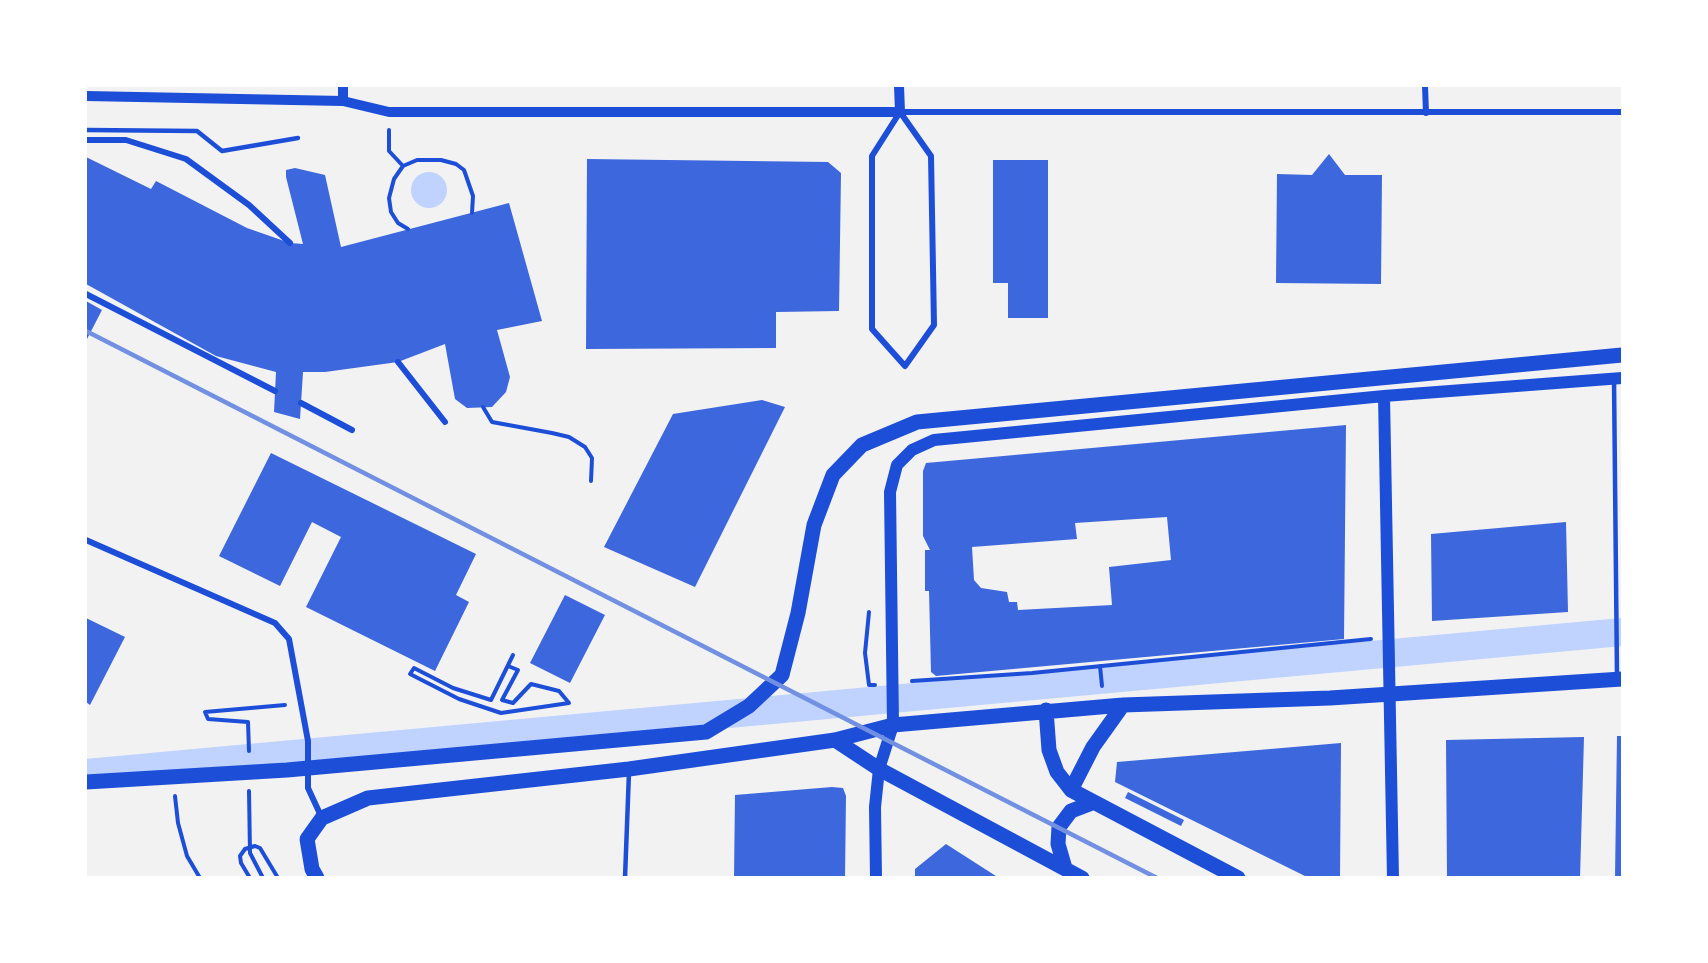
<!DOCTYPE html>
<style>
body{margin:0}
#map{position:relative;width:1708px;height:963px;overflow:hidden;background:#f2f2f2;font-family:Quicksand,sans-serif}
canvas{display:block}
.frame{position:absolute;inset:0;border:87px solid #fff;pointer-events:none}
</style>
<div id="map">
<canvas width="1708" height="963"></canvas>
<div class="frame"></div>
</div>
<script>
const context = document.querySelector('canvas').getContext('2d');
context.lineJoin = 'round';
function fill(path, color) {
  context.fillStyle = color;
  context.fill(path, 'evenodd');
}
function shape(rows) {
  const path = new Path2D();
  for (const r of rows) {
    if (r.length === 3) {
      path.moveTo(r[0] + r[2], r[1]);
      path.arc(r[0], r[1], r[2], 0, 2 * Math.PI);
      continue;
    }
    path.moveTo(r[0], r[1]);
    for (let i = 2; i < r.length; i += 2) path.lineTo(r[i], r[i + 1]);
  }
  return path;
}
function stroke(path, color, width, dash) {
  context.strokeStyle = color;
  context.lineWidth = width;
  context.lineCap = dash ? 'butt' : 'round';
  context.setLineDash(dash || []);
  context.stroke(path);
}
const water = shape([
 [429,190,18]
]);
const canal = shape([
 [86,773,1622,632]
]);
const building = shape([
 [1329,154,1345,175,1382,175,1381,284,1276,283,1277,174,1312,175],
 [86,157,151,189,156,181,247,228,290,243,303,244,286,177,286,170,295,168,325,175,341,247,509,203,542,321,497,330,510,377,506,392,492,407,467,408,455,399,445,344,398,362,325,372,303,372,300,419,274,412,276,372,216,356,86,284],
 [587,159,828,162,841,173,839,311,776,312,776,348,586,349],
 [993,160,1048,160,1048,318,1008,318,1008,283,993,283],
 [86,301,102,310,86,341],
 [762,400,785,407,695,587,604,547,673,414],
 [1346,425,1344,639,936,676,931,672,929,591,925,591,925,550,930,550,923,536,923,471,926,463],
 [1167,517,1171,560,1109,567,1112,605,1018,610,1017,602,1009,602,1007,592,981,588,974,580,972,547,1077,539,1075,523],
 [271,453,476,554,456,595,469,602,435,671,306,607,341,537,312,522,280,586,219,556],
 [1566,522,1568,612,1432,621,1431,534],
 [565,595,605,615,570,683,530,663],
 [86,618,125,637,90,705,86,702],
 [1617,736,1622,736,1622,878,1615,878],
 [1584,737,1580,878,1447,878,1446,740],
 [1341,743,1340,878,1309,878,1115,782,1117,762],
 [832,787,843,788,846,796,845,878,734,878,735,795],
 [1128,792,1184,820,1181,826,1125,798],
 [946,844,999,878,915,878,915,869]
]);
const path = shape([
 [389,130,389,151,403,166],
 [408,229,398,223,391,212,389,198,394,179,403,166,417,160,441,160,456,164,464,170,473,196,472,213],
 [483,407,492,422,552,433,569,437,585,447,592,458,591,481],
 [869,612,865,653,869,685,875,685],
 [508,666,518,670,502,700,513,703,531,684,559,691,569,703,501,713,459,699,410,674,414,668,453,688,491,700,513,655],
 [1100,666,1102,686],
 [912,681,1032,673,1371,639],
 [249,751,248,722,208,719,205,712,285,705],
 [249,791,250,853,263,878],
 [175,796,178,823,187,856,200,878],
 [250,878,241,863,240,856,245,849,255,846,260,848,278,878]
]);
const service = shape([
 [86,130,197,131,222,151,298,138],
 [1614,379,1617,676],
 [625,878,629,772]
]);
const minor = shape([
 [1425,86,1426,113],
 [900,112,1622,112],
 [900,112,931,156,934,325,905,366,872,329,872,156,900,112],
 [86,140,126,140,186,159,249,205,290,243],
 [86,294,275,391],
 [398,362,445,422],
 [301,403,352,430],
 [86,540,275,623,289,639,308,741,308,788,321,816]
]);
const tertiary = shape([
 [86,96,343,101,389,112,900,112,899,86],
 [343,101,343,86]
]);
const secondary = shape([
 [1384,396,1393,878],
 [876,878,875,807,879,769,893,725,890,492,897,465,912,450,934,440,1384,396,1622,378]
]);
const primary = shape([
 [1046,710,1049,750,1057,772,1071,790,1238,878],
 [835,740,879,769,1082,878],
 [86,782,287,770,706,732,749,706,782,675,798,613,814,525,833,475,862,445,917,422,1622,355],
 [1071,790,1093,747,1123,705],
 [1065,868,1058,844,1059,827,1071,811,1092,803],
 [317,878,312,869,307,839,322,818,368,798,629,769,835,740,893,725,1123,705,1330,698,1622,679]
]);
const rail = shape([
 [86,331,1157,878]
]);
fill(water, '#bfd3fe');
stroke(canal, '#bfd3fe', 28);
fill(building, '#3d67dc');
stroke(path, '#1d4ed8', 4);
stroke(service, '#1d4ed8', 4.5);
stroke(minor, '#1d4ed8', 6);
stroke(tertiary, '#1d4ed8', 10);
stroke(secondary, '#1d4ed8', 12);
stroke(primary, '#1d4ed8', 15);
stroke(rail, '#7290e2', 4.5);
</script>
